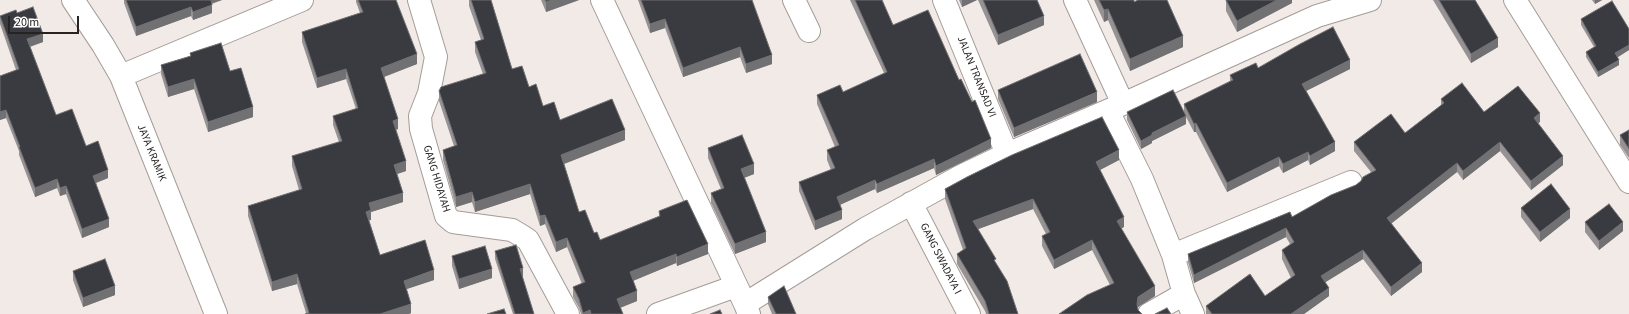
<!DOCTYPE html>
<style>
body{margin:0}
#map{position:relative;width:1629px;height:314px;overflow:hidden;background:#f2eae6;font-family:"Source Sans 3",sans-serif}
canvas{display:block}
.scale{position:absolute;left:8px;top:16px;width:71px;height:18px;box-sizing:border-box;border:2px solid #262322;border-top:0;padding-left:5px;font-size:12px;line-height:14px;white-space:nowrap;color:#262322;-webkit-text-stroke:3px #fff;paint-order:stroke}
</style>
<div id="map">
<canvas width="1629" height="314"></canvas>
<div class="scale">20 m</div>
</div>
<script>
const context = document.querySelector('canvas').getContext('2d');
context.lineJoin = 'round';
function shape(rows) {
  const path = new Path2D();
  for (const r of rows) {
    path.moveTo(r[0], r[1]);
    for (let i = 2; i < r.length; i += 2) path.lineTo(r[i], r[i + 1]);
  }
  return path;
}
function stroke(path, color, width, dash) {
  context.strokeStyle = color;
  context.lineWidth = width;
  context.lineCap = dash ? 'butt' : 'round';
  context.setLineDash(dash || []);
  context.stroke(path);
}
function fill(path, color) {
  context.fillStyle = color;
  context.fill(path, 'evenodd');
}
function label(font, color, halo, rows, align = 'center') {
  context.font = font + ' "Source Sans 3",sans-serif';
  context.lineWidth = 4;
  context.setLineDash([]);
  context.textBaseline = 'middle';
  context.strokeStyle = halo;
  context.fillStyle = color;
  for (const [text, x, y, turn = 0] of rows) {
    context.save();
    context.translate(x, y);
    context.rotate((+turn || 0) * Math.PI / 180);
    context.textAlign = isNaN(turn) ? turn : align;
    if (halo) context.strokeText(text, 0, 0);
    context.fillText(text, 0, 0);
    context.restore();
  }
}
const street = shape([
 [73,0,103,45,121,76,216,314],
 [419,0,436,57,429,93,420,116,421,129,446,216,453,222,512,230,522,236,528,240,568,314],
 [602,0,745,304],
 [794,0,809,31],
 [944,0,1007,154],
 [1075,0,1123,104],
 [1515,0,1629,182],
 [121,76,302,0],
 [1108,111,1142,179,1173,255,1184,294,1193,314],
 [911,203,969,314],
 [1173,255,1351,182],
 [658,314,736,286],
 [749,314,745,304,865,229,961,176,1007,154,1123,104,1317,16,1370,0],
 [1149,314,1184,294]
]);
const wall = shape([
 [124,0,222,0,212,4,212,13,193,20,191,16,136,36,124,3],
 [356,0,396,0,417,64,384,77,398,129,395,130,406,171,397,174,403,202,371,212,371,220,369,220,380,255,434,280,406,289,411,313,409,314,305,314,306,313,297,284,272,291,248,216,248,206,299,190,292,166,292,156,339,142,333,125,333,116,356,109,346,79,317,88,302,42,302,32,360,13,356,2],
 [469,0,491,0,512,69,529,87,543,106,560,120,625,140,564,164,579,212,594,233,600,240,659,216,659,211,708,254,677,266,676,263,633,281,637,301,620,308,623,314,581,314,579,308,573,297,573,287,582,284,567,247,556,252,545,224,540,226,530,194,475,212,472,202,456,207,443,160,443,150,454,146,439,101,439,91,483,74,475,52,475,42,481,40,469,6],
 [541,0,579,0,546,12],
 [638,0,752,0,772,64,746,73,740,57,683,77,665,28,650,33],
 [850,0,882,0,893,25,959,80,991,148,936,175,934,168,877,193,875,189,840,205,842,219,815,230,799,191,799,182,831,170,827,160,827,150,835,147,817,104,817,95,843,92,884,73],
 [959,0,977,0,962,7],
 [978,0,1037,0,1044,25,998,45],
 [1094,0,1134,0,1134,2,1183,47,1130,71,1108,20,1104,22],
 [1226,0,1292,0,1292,3,1237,32,1226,11],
 [1433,0,1475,0,1498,47,1471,63],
 [1592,0,1602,0,1595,4],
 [17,13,43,42,30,46,56,115,86,146,108,178,96,183,109,227,82,238,66,194,60,196,57,188,35,197,19,155,19,151,6,118,0,120,0,76,16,70,0,24,0,16],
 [1581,19,1629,29,1629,50,1617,57,1619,65,1598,77,1586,57,1586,52,1594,47,1581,25],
 [190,53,230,71,253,117,208,132,194,89,168,97,161,74,161,65,190,56],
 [1258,68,1350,69,1306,91,1335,151,1310,165,1308,160,1283,173,1279,166,1227,192,1196,132,1194,132,1186,117,1186,124,1152,141,1152,143,1141,149,1127,120,1127,112,1184,112,1184,104,1230,81,1230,75],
 [998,90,1097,102,1014,137,998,99],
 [1441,99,1484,112,1540,122,1538,123,1563,165,1531,190,1500,151,1463,180,1457,172,1391,223,1422,272,1391,296,1363,259,1325,282,1329,296,1304,314,1206,314,1206,306,1265,296,1291,278,1282,259,1282,250,1290,244,1286,237,1194,283,1188,262,1188,254,1292,217,1356,185,1371,172,1354,151,1354,142,1405,133,1441,106],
 [1629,130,1629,158,1620,145,1620,135],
 [708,148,754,174,744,178,766,242,735,254,711,203,711,193,721,189,708,158],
 [1119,160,1100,170,1124,227,1121,228,1155,296,1138,307,1110,285,1092,250,1054,269,1042,246,1042,236,1046,234,1033,209,978,229,996,264,1018,314,986,314,985,311,957,264,957,254,963,250,945,199,945,189],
 [1521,208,1570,218,1540,242,1521,217],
 [1585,222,1623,231,1599,250,1585,232],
 [495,251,523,276,522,276,534,314,513,314,495,259],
 [452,256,492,278,459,289,452,266],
 [73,271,115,295,83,307,73,280],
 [768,297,796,314,772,314,768,304]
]);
const shadedWall = shape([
 [209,0,222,0,209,4],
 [552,0,579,0,546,12,546,2],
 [962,0,977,0,962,7],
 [1277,0,1292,0,1292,3,1237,32,1237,21],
 [1595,0,1602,0,1595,4],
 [212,5,212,13,193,20,193,12],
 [191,7,191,16,136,36,136,27],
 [1108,9,1108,20,1104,22,1104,10],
 [1044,16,1044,25,998,45,998,35],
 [665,19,665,28,650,33,650,24],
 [43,34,43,42,27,48,27,39],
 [1183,36,1183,47,1130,71,1130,59],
 [1498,38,1498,47,1471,63,1471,54],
 [1629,45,1629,50,1615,59,1615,53],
 [740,47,740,57,683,77,683,68],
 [417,54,417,64,381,78,381,68],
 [772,55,772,64,746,73,746,64],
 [1350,60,1350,69,1302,93,1302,84],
 [1619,60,1619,65,1598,77,1598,72],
 [346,69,346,79,317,88,317,78],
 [194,79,194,89,168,97,168,87],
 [1097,92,1097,102,1014,137,1014,128],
 [253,107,253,117,208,132,208,122],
 [6,110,6,118,0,120,0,112],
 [1540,113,1540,122,1534,126,1534,118],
 [1186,116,1186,124,1152,141,1152,143,1141,149,1141,141,1152,133],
 [398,119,398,129,393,131,393,121],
 [1196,123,1196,132,1194,132,1194,124],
 [625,130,625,140,561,165,561,155],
 [991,139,991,148,936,175,936,166],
 [1335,142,1335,151,1310,165,1310,156],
 [1500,142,1500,151,1463,180,1463,171],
 [1119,150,1119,160,1096,172,1096,162],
 [1308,152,1308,160,1283,173,1283,164],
 [1563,156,1563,165,1531,190,1531,181],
 [1279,157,1279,166,1227,192,1227,183],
 [934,159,934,168,877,193,877,184],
 [406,161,406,171,394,175,394,165],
 [1457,163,1457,172,1387,227,1387,218],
 [754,164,754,174,741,179,741,169],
 [108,170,108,178,93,184,93,176],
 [57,179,57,188,35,197,35,188],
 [875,180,875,189,837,206,837,197],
 [530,184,530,194,475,212,475,202],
 [66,186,66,194,60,196,60,188],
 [472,192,472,202,456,207,456,197],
 [403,193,403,202,371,212,371,220,366,221,366,212,369,203],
 [1033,199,1033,209,973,231,973,221],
 [1570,209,1570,218,1540,242,1540,232],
 [842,210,842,219,815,230,815,221],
 [545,215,545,224,540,226,540,216],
 [1124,217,1124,227,1117,231,1117,221],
 [109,219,109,227,82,238,82,229],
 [1623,222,1623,231,1599,250,1599,241],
 [1286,228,1286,237,1194,283,1194,275],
 [766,232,766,242,735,254,735,244],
 [567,238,567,247,556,252,556,242],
 [1092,240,1092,250,1054,269,1054,260],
 [708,244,708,254,677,266,677,257],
 [1363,250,1363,259,1321,285,1321,276],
 [676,254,676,263,630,282,630,272],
 [1422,263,1422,272,1391,296,1391,287],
 [523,268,523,276,520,277,520,269],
 [492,269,492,278,459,289,459,279],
 [434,270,434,280,404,290,404,281],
 [297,274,297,284,272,291,272,282],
 [115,286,115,295,83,307,83,298],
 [1155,286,1155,296,1138,307,1137,314,1137,304,1138,297],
 [1329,288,1329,296,1304,314,1291,314],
 [637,291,637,301,617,309,617,299],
 [411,304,411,313,409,314,380,314],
 [590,310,590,314,583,314,583,313]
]);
const building = shape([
 [126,0,211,0,212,5,193,12,191,7,136,27,126,0],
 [358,0,396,0,417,54,381,68,398,119,393,121,406,161,394,165,403,193,369,203,371,210,366,212,380,255,425,240,434,270,404,281,411,304,380,314,305,314,309,313,297,274,272,282,248,206,302,189,292,156,342,141,333,116,358,108,346,69,317,78,302,32,363,12,358,0],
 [471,0,491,0,512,69,522,66,529,87,536,84,543,106,554,102,560,120,612,99,625,130,561,155,579,212,585,210,594,233,597,232,600,240,660,216,659,211,687,200,708,244,677,257,676,254,630,272,637,291,617,299,623,314,591,314,590,310,583,313,579,299,573,287,585,282,567,238,556,242,545,215,540,216,530,184,475,202,472,192,456,197,443,150,457,145,439,91,441,87,486,73,475,42,484,39,471,0],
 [545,0,552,0,546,2,545,0],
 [641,0,752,0,772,55,746,64,740,47,683,68,665,19,650,24,641,0],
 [855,0,882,0,893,25,928,10,959,80,961,79,972,102,975,100,991,139,936,166,934,159,877,184,875,180,837,197,842,210,815,221,799,182,835,168,827,150,839,145,817,95,840,85,843,92,887,72,855,0],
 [983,0,1037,0,1044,16,998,35,983,0],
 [1099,0,1134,0,1134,2,1138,0,1167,0,1183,36,1130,59,1108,9,1104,10,1099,0],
 [1226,0,1277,0,1237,21,1226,0],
 [1439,0,1475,0,1498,38,1471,54,1439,0],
 [1612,1,1629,29,1629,45,1615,53,1619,60,1598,72,1586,52,1596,46,1581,19,1612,1],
 [33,7,43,34,27,39,56,115,72,109,86,146,98,141,108,170,93,176,109,219,82,229,66,186,60,188,57,179,35,188,19,147,20,147,6,110,0,112,0,76,19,69,0,16,16,10,17,13,33,7],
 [1333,27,1350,60,1302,84,1335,142,1310,156,1308,152,1283,164,1279,157,1227,183,1196,123,1194,124,1184,104,1233,80,1230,75,1256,63,1258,68,1300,44,1333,27],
 [221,43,230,71,241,68,253,107,208,122,194,79,168,87,161,65,191,56,190,53,221,43],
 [1080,54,1097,92,1014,128,998,90,1080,54],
 [1462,83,1484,112,1518,86,1540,113,1534,118,1563,156,1531,181,1500,142,1463,171,1457,163,1387,218,1422,263,1391,287,1363,250,1321,276,1329,288,1291,314,1212,314,1206,306,1250,274,1265,296,1295,275,1282,250,1294,242,1286,228,1194,275,1188,254,1290,212,1292,217,1331,195,1356,185,1361,181,1363,177,1376,170,1354,142,1391,114,1405,133,1444,103,1441,99,1462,83],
 [1173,90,1186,116,1152,133,1152,135,1141,141,1127,112,1173,90],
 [1102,117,1119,150,1096,162,1124,217,1117,221,1155,286,1138,297,1137,304,1138,310,1142,314,1059,314,1087,295,1114,283,1092,240,1054,260,1042,236,1050,232,1033,199,973,221,996,259,994,260,1007,281,1018,314,989,314,985,301,957,254,966,248,945,189,967,177,1012,155,1102,117],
 [1629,130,1629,149,1620,135,1629,130],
 [742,135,754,164,741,169,766,232,735,244,711,193,724,188,708,148,742,135],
 [1551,184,1570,209,1540,232,1521,208,1551,184],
 [1609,204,1623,222,1599,241,1585,222,1609,204],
 [516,245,523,268,520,269,534,314,515,314,495,251,516,245],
 [485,246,492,269,459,279,452,256,485,246],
 [105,259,115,286,83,298,73,271,105,259],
 [784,286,796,314,776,314,768,297,784,286],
 [1167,308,1171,314,1155,314,1167,308],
 [504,309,506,314,487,314,504,309],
 [720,310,722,314,710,314,720,310]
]);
const streetNames = [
 ["JALAN TRANSAD VI",976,77,68],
 ["JAYA KRAMIK",151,153,68],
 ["GANG HIDAYAH",436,179,73],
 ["GANG SWADAYA I",940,259,63]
];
stroke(street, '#a49c98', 24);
stroke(street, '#fff', 22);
fill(wall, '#969294');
fill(shadedWall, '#717072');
fill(building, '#3a3b41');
stroke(building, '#717072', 1);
label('11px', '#262322', '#fff', streetNames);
</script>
